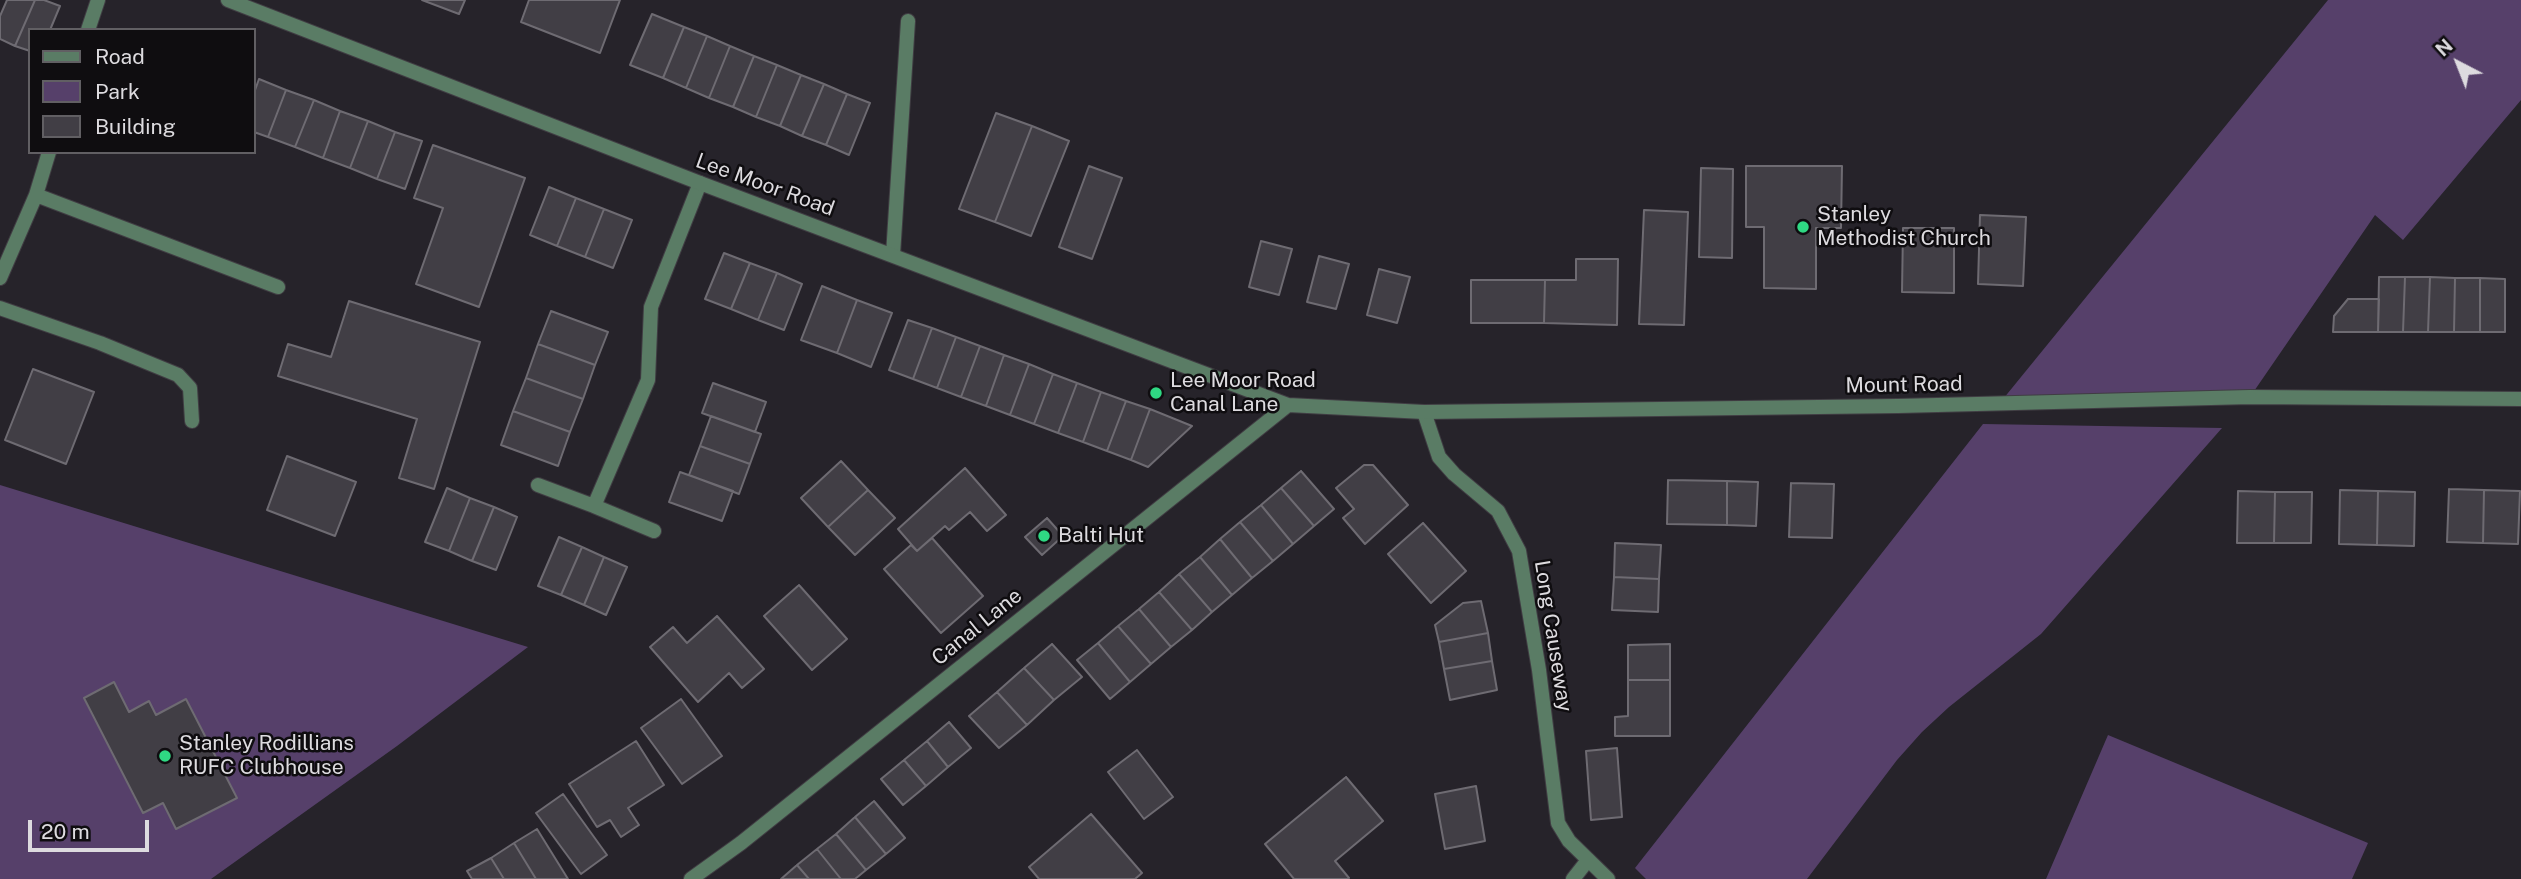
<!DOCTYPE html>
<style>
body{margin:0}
#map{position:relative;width:2521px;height:879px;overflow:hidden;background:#26232a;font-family:"Public Sans",sans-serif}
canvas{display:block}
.legend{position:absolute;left:28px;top:28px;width:228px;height:126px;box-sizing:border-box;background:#0f0d10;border:2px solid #615f63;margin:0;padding:9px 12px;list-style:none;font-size:21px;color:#dddbdf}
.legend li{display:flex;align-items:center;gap:14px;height:35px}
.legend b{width:35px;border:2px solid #615f63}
.north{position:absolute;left:2423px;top:28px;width:70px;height:70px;-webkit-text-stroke:5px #0f0d10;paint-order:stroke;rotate:318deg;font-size:19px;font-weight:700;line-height:28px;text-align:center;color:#dddbdf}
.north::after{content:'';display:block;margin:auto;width:24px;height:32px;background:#dddbdf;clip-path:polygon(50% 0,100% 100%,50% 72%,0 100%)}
.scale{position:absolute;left:28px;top:820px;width:121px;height:32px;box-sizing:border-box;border:4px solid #dddbdf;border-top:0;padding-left:9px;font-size:21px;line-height:24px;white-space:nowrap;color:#dddbdf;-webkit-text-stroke:5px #0f0d10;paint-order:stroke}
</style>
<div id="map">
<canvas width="2521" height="879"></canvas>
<ul class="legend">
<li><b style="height:9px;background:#5a7c65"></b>Road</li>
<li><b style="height:19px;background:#56406a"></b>Park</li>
<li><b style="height:19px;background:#413e45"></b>Building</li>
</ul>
<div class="north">N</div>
<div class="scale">20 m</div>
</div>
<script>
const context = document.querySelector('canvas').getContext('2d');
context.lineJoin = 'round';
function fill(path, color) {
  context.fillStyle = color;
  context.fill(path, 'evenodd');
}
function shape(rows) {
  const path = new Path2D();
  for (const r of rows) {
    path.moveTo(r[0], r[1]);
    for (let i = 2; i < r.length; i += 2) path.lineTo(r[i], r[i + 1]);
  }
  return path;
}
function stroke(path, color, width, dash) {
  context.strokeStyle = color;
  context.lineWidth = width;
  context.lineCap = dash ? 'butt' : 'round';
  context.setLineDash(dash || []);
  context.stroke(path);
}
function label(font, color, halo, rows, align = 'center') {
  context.font = font + ' "Public Sans",sans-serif';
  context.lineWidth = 5;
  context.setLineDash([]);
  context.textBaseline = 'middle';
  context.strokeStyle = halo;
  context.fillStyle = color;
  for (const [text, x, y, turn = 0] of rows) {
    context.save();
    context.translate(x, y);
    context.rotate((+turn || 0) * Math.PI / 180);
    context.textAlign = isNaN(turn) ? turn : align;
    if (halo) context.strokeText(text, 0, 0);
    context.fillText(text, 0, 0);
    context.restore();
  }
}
const green = shape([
 [2328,0,2521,0,2521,100,2403,240,2375,215,2250,397,1999,404],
 [1983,424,2222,428,2041,634,1949,707,1922,732,1897,760,1807,879,1646,879,1635,868],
 [0,485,528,647,397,746,211,879,0,879],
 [2108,735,2368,843,2352,879,2046,879]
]);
const building = shape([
 [7,0,35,0,15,46,0,39,0,16,7,0],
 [35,0,44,0,60,6,50,30,30,30,30,51,15,46,35,0],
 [422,0,465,0,459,14,422,0],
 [529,0,620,0,600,53,521,22,529,0],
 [652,14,684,27,663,78,630,65,652,14],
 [684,27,707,36,686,88,663,78,684,27],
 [707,36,730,46,709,98,686,88,707,36],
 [730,46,754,56,733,107,709,98,730,46],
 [754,56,777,65,756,117,733,107,754,56],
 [777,65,801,75,780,126,756,117,777,65],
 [801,75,824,84,802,136,780,126,801,75],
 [259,79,286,90,268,137,254,132,254,93,259,79],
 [824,84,847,94,826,145,802,136,824,84],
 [286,90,314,100,295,147,268,137,286,90],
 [847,94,870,103,849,155,826,145,847,94],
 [314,100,340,111,323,158,295,147,314,100],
 [340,111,368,121,350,168,323,158,340,111],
 [996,113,1032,126,995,222,959,209,996,113],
 [368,121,395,132,377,179,350,168,368,121],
 [1032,126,1069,141,1031,236,995,222,1032,126],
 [395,132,422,141,405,189,377,179,395,132],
 [433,145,525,178,479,307,416,284,443,208,414,198,433,145],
 [1089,166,1122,178,1092,259,1059,247,1089,166],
 [1746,166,1842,166,1841,228,1816,228,1816,289,1764,288,1764,227,1746,227,1746,166],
 [1701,168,1733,169,1732,258,1699,257,1701,168],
 [549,187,576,198,557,246,530,235,549,187],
 [576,198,604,209,585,257,557,246,576,198],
 [604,209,632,220,613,268,585,257,604,209],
 [1644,210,1688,212,1684,325,1639,324,1644,210],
 [1980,215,2026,217,2023,286,1978,284,1980,215],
 [1903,228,1954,228,1954,293,1902,292,1903,228],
 [1261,241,1292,249,1279,295,1249,287,1261,241],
 [724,253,750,263,731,309,705,299,724,253],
 [1319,256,1349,264,1336,309,1307,302,1319,256],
 [1576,259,1618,259,1617,325,1544,323,1545,280,1576,280,1576,259],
 [750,263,777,273,758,320,731,309,750,263],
 [1379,269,1410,277,1397,323,1367,315,1379,269],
 [777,273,802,284,784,330,758,320,777,273],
 [2379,277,2405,277,2403,332,2378,332,2379,277],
 [2405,277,2430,277,2428,332,2403,332,2405,277],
 [2430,277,2455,278,2454,332,2428,332,2430,277],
 [2455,278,2480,278,2480,332,2454,332,2455,278],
 [2480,278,2505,279,2505,332,2480,332,2480,278],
 [1471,280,1545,280,1544,323,1471,323,1471,280],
 [822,286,857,300,837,353,801,340,822,286],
 [2348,299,2379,299,2378,332,2333,332,2334,316,2348,299],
 [857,300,892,313,871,367,837,353,857,300],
 [349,301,480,342,434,489,399,478,417,419,278,376,288,344,331,357,349,301],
 [551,311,608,332,595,365,538,344,551,311],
 [908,320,932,328,913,379,889,370,908,320],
 [932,328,956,337,937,388,913,379,932,328],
 [956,337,980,346,961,397,937,388,956,337],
 [538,344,595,365,583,399,526,378,538,344],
 [980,346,1004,355,986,406,961,397,980,346],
 [1004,355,1029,364,1010,415,986,406,1004,355],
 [1029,364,1053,374,1034,424,1010,415,1029,364],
 [33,369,94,392,66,464,5,440,33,369],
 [1053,374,1077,383,1058,433,1034,424,1053,374],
 [526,378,583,399,570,432,513,411,526,378],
 [713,383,766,402,755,432,702,413,713,383],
 [1077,383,1101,392,1083,442,1058,433,1077,383],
 [1101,392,1126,401,1107,451,1083,442,1101,392],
 [1126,401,1150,409,1131,460,1107,451,1126,401],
 [1150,409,1192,426,1148,467,1131,460,1150,409],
 [513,411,570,432,558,466,501,445,513,411],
 [711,416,761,434,750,464,700,446,711,416],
 [700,446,750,464,739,494,689,475,700,446],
 [287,456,356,482,335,536,267,510,287,456],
 [841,461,868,490,828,527,801,498,841,461],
 [1364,465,1373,465,1408,505,1365,544,1343,518,1354,509,1336,488,1364,465],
 [965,468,1006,515,987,531,970,512,949,530,945,526,917,551,898,529,965,468],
 [1301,471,1334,509,1314,526,1281,488,1301,471],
 [680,472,733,491,722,521,669,502,680,472],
 [1668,480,1727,481,1727,525,1667,524,1668,480],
 [1727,481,1758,482,1756,526,1727,525,1727,481],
 [1791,483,1834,484,1832,538,1789,537,1791,483],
 [447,488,470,498,449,551,425,542,447,488],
 [1281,488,1314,526,1293,544,1261,505,1281,488],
 [2449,489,2484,490,2483,543,2447,542,2449,489],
 [868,490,895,518,855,555,828,527,868,490],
 [2340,490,2378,491,2377,545,2339,544,2340,490],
 [2484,490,2520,491,2518,544,2483,543,2484,490],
 [2238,491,2275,492,2274,543,2237,543,2238,491],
 [2378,491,2415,492,2414,546,2377,545,2378,491],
 [2275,492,2312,492,2311,543,2274,543,2275,492],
 [470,498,494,507,472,561,449,551,470,498],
 [1261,505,1293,544,1273,561,1240,522,1261,505],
 [494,507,517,517,496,570,472,561,494,507],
 [1047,518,1063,536,1042,555,1025,537,1047,518],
 [1240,522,1273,561,1252,578,1220,539,1240,522],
 [1423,523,1466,571,1431,603,1388,554,1423,523],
 [559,537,582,547,561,595,538,586,559,537],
 [932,538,983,596,941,633,884,569,911,545,917,551,932,538],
 [1220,539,1252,578,1232,595,1200,557,1220,539],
 [1615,543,1661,545,1659,579,1614,577,1615,543],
 [582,547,604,557,584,605,561,595,582,547],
 [604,557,627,567,606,615,584,605,604,557],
 [1200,557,1232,595,1212,612,1179,574,1200,557],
 [1179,574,1212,612,1192,630,1159,592,1179,574],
 [1614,577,1659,579,1658,612,1612,610,1614,577],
 [799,585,847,639,812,670,764,616,799,585],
 [1159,592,1192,630,1171,647,1139,609,1159,592],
 [1481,601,1488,633,1439,642,1435,625,1463,603,1481,601],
 [1139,609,1171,647,1151,664,1118,626,1139,609],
 [717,616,764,669,742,688,729,673,698,702,650,647,673,627,687,643,717,616],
 [1118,626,1151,664,1130,682,1098,643,1118,626],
 [1488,633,1492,661,1444,669,1439,642,1488,633],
 [1098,643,1130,682,1110,699,1077,660,1098,643],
 [1052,644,1082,677,1054,700,1024,668,1052,644],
 [1670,644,1670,680,1628,680,1628,645,1670,644],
 [1492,661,1497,690,1450,700,1444,669,1492,661],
 [1024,668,1054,700,1027,725,997,692,1024,668],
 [1628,680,1670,680,1670,736,1615,736,1615,717,1628,716,1628,680],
 [114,682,129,712,149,701,156,715,186,699,237,798,176,829,163,803,143,813,84,698,114,682],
 [997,692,1027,725,999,748,969,716,997,692],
 [681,699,722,756,682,784,641,728,681,699],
 [949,722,971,748,948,767,927,741,949,722],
 [636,741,664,785,628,808,639,825,621,837,610,820,597,827,569,784,636,741],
 [927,741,948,767,926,786,904,760,927,741],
 [1617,748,1622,817,1591,820,1586,751,1617,748],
 [1137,750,1173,797,1144,819,1108,772,1137,750],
 [904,760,926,786,903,805,881,779,904,760],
 [1346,777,1383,821,1335,861,1349,878,1348,879,1294,879,1265,844,1346,777],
 [1476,786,1485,841,1445,849,1435,794,1476,786],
 [563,794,607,855,581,874,536,813,563,794],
 [874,801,905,838,886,854,855,817,874,801],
 [1091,814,1142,873,1135,879,1039,879,1029,867,1091,814],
 [855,817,886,854,866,870,836,834,855,817],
 [537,829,568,879,536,879,514,843,537,829],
 [836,834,866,870,855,879,841,879,817,849,836,834],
 [514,843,536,879,504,879,491,858,514,843],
 [817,849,841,879,809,879,797,865,817,849],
 [491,858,504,879,472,879,467,871,491,858],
 [797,865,809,879,781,879,797,865]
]);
const service = shape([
 [88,30,98,0],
 [36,195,278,287],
 [893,255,908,21],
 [0,278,36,195,49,152],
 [0,308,100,343,178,375,190,388,192,421],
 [1573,879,1588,860]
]);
const minor = shape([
 [1424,412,1439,457,1454,474,1498,511,1519,551,1539,670,1558,823,1569,841,1608,879],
 [538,485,594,506],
 [654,531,594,506,648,380,651,307,700,183]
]);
const tertiary = shape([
 [228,0,700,183,1288,405,1424,412,1898,406,2250,397,2521,399],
 [691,879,741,843,1288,405]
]);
const markers = [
 [1803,227,7,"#2fd883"],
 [1156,393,7,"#2fd883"],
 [1044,536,7,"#2fd883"],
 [165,756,7,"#2fd883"]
];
const streetNames = [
 ["Lee Moor Road",765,185,20],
 ["Mount Road",1904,385,-1],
 ["Canal Lane",977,627,-39],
 ["Long Causeway",1553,636,81]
];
const poiNames = [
 ["Stanley",1817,215],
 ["Methodist Church",1817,239],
 ["Lee Moor Road",1170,381],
 ["Canal Lane",1170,405],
 ["Balti Hut",1058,536],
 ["Stanley Rodillians",179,744],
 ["RUFC Clubhouse",179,768]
];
fill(green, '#56406a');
fill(building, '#413e45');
stroke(building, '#6e6b72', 2);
stroke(service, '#403d43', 16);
stroke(minor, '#403d43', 16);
stroke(tertiary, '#403d43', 16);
stroke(service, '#5a7c65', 14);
stroke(minor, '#5a7c65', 14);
stroke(tertiary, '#5a7c65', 14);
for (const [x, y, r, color] of markers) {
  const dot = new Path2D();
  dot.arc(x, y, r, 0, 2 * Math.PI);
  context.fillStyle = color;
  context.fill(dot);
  stroke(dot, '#0f0d10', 2.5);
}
label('21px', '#dddbdf', '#0f0d10', streetNames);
label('21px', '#dddbdf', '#0f0d10', poiNames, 'left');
</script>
